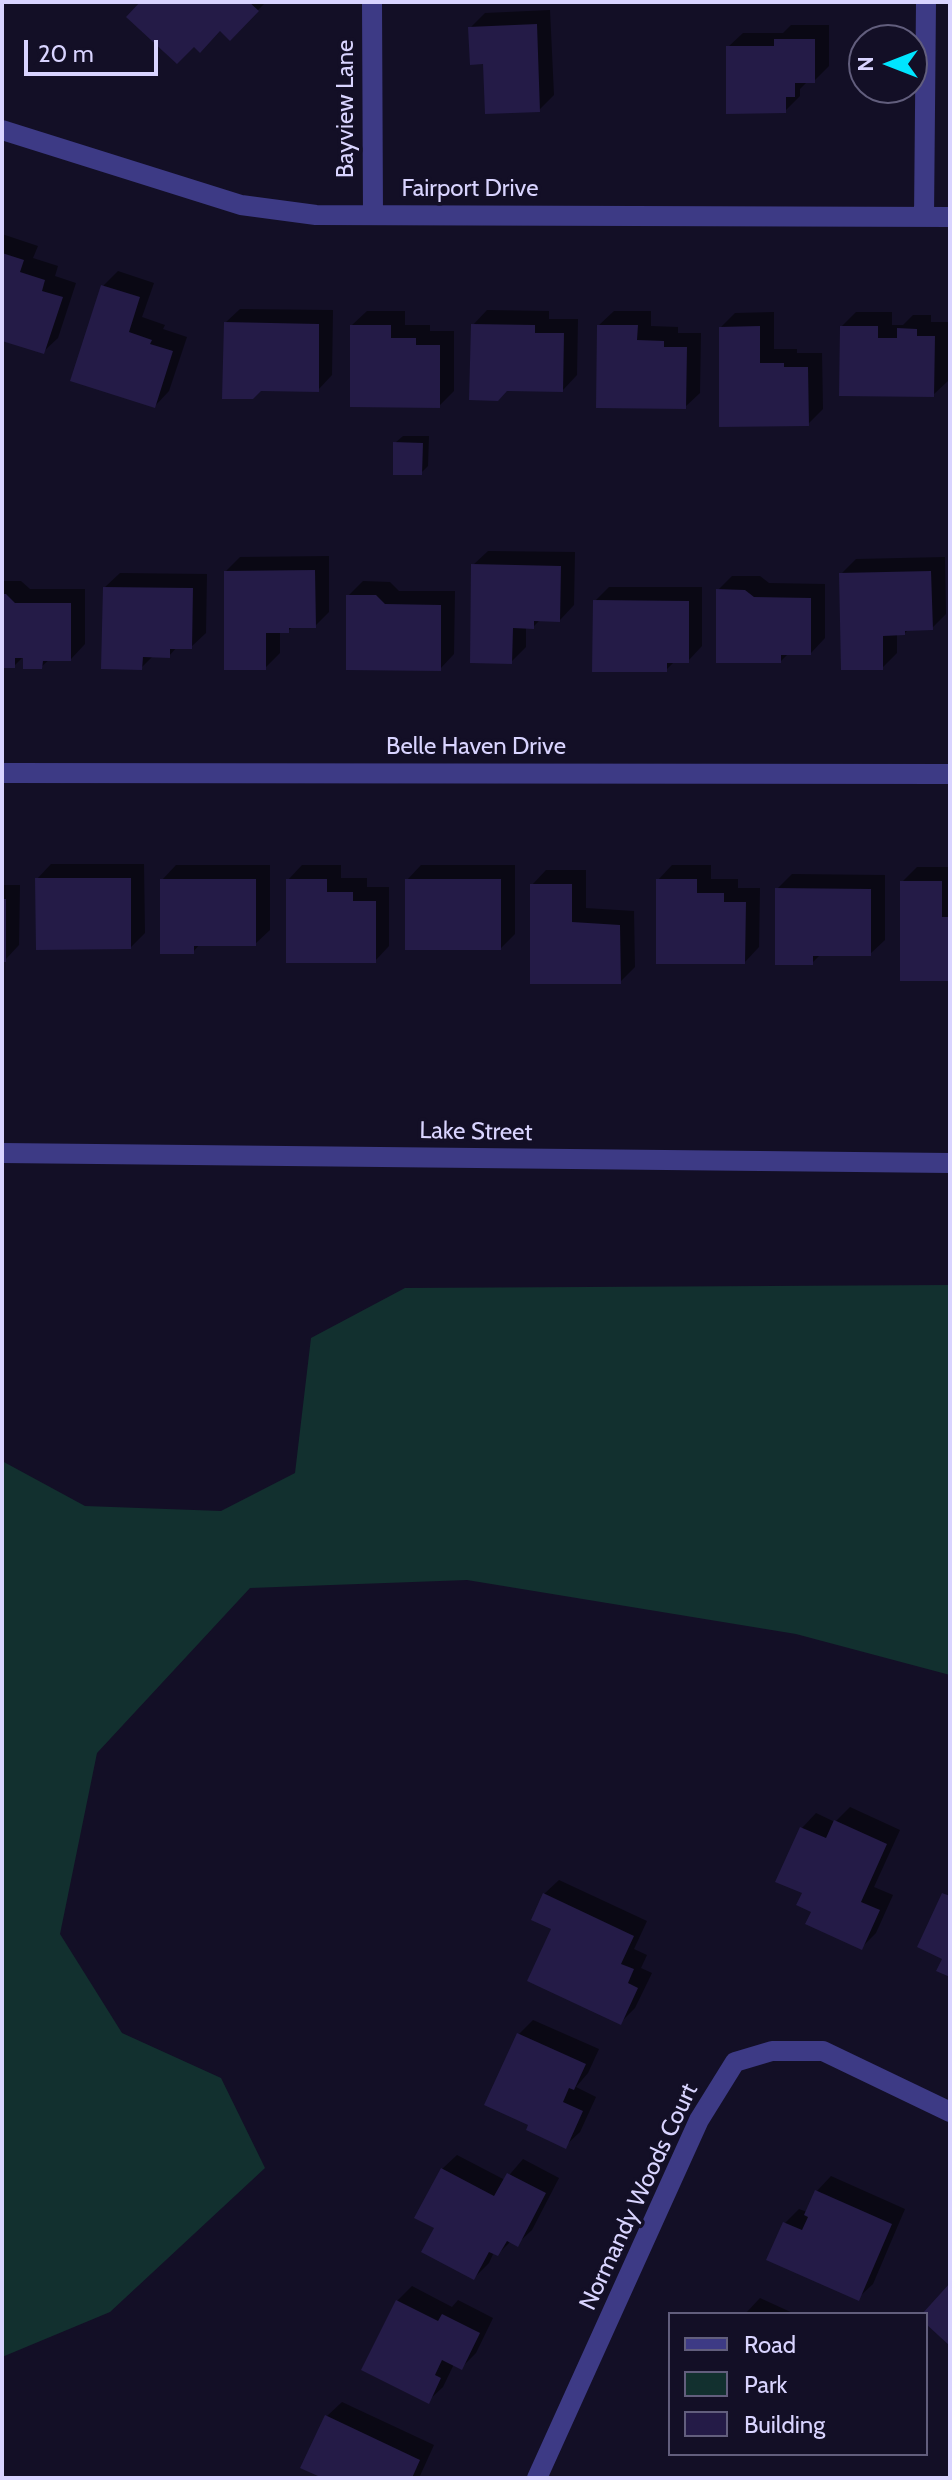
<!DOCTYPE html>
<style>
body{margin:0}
#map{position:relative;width:952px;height:2480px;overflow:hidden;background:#130f26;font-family:Cabin,sans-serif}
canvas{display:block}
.frame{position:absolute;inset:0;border:4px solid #d9d4ff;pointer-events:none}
.legend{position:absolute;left:668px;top:2312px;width:260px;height:144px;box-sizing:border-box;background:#130f26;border:2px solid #625e7d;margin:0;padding:10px 14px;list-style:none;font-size:24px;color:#d9d4ff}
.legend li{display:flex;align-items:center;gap:16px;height:40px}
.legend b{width:40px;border:2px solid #625e7d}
.north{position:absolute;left:848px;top:24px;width:80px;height:80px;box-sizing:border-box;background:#130f26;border:2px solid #625e7d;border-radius:50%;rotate:270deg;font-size:22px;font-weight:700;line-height:32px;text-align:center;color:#d9d4ff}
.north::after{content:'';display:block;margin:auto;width:28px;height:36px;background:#00e5ff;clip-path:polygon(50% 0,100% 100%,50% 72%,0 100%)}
.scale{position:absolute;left:24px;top:40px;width:134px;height:36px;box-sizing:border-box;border:4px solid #d9d4ff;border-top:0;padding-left:10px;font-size:24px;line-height:28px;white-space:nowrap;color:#d9d4ff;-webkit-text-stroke:6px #130f26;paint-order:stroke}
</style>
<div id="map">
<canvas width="952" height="2480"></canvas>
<div class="frame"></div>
<ul class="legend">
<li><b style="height:10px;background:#3d3a85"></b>Road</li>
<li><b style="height:22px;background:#12302f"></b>Park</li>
<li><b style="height:22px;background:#241b47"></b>Building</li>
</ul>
<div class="north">N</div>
<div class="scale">20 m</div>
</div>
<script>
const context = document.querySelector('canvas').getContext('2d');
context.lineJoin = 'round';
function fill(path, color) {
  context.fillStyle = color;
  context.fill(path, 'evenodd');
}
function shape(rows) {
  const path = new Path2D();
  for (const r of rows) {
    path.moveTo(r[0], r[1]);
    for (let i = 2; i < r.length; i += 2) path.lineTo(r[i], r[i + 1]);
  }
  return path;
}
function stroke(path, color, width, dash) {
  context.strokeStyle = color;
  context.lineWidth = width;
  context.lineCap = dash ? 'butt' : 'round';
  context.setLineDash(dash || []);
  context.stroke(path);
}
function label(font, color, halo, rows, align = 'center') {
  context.font = font + ' Cabin,sans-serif';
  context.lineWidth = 7;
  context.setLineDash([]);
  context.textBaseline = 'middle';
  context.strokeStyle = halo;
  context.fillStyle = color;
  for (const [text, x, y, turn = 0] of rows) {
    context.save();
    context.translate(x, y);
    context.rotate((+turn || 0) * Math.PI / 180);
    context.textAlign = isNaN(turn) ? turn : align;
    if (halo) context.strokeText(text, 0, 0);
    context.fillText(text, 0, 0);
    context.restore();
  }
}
const green = shape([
 [950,1285,950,1675,796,1634,467,1580,250,1588,97,1753,60,1934,122,2033,221,2078,265,2168,110,2312,2,2357,2,1461,85,1506,221,1511,295,1473,311,1338,405,1288]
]);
const shadow = shape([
 [143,2,266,2,230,38,220,29,194,44],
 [550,10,554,95,539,110,470,28,485,13],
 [791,25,829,25,829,66,814,81,808,81,800,89,800,96,785,111,728,47,743,33,783,33],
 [2,234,38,246,33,258,58,266,55,276,76,283,58,338,43,352,2,339],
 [118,271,154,283,142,317,165,325,163,329,187,337,169,391,155,406,73,379,103,286],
 [240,309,333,310,332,375,318,390,225,323],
 [487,310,549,311,549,319,578,319,577,375,563,390,473,325],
 [367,311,405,311,405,325,430,325,430,331,454,331,454,391,439,406,352,325],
 [614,311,651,311,651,326,678,327,678,333,701,333,700,393,685,407,599,325],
 [774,312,774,349,797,349,797,353,822,353,823,409,808,424,720,328,735,313],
 [856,312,892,312,892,325,903,325,913,315,931,315,931,322,949,322,948,381,933,395,842,326],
 [403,436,429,436,428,466,421,473,395,443],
 [488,551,575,552,574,605,560,620,541,619,533,627,526,627,526,647,511,662,473,565],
 [329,556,329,612,315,626,293,626,288,631,280,631,280,653,265,668,226,571,240,557],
 [945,557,946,614,932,628,909,629,904,634,897,634,897,653,882,668,841,574,856,559],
 [120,573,207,574,206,633,191,647,177,647,169,656,154,655,141,668,105,587],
 [732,576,760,576,769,583,825,584,825,638,811,653,789,653,781,661,718,590],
 [2,581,21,581,30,589,85,589,85,644,71,659,50,659,41,667,25,655,14,666,2,666],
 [363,581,390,582,399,591,455,591,454,654,440,669,348,596],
 [609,587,702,587,702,646,688,661,675,661,666,670,595,601],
 [51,864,144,864,145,933,131,947,37,879],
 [176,865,270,865,270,930,255,944,200,944,193,952,162,880],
 [302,865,341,865,341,878,367,878,367,887,389,887,389,946,375,961,288,880],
 [421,865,515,865,515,934,501,948,407,880],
 [672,865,711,865,711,879,738,879,738,888,760,888,759,947,745,962,658,880],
 [917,867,950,867,950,979,902,882],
 [546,870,586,870,586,908,634,911,635,967,620,982,532,885],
 [792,874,885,875,885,940,870,954,821,954,812,963,777,889],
 [2,885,20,885,19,945,5,960,2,960],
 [850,1807,900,1830,874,1887,893,1895,876,1933,861,1948,813,1911,804,1892,778,1881,802,1828,816,1813,835,1822],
 [559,1880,647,1921,634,1949,647,1955,641,1968,652,1973,635,2008,621,2022,553,1928,544,1894],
 [533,2020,599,2049,588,2073,576,2087,596,2097,580,2132,565,2146,519,2034],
 [457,2155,505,2180,523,2159,559,2178,532,2230,517,2244,511,2241,498,2254,494,2252,489,2263,474,2278,437,2227,442,2169],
 [831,2176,905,2209,873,2284,858,2298,785,2223,799,2209,807,2212,817,2191],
 [412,2286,452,2307,458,2300,493,2318,476,2353,461,2368,454,2364,443,2387,428,2401,397,2301],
 [760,2298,795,2314,745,2314],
 [342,2402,434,2445,419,2478,319,2478,327,2416]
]);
const building = shape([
 [140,2,249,2,259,11,230,41,220,31,200,53,194,47,177,64,126,17],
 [537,24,540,112,485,114,483,64,470,65,468,27],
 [774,39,815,39,815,83,795,83,795,97,786,97,786,113,726,114,726,46,774,46],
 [2,253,24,260,20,272,45,280,42,291,63,297,44,354,2,341],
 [101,285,140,297,129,332,152,340,150,344,173,351,155,408,70,381],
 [224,322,319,324,319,392,261,391,253,399,222,399],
 [471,324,535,325,535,333,564,333,563,392,507,391,498,401,469,400],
 [350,325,391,325,391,338,416,338,416,345,440,345,440,408,350,407],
 [597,325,638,325,637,340,664,341,664,347,687,347,686,409,596,408],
 [760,326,760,363,784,363,784,367,808,367,809,426,719,427,719,327],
 [840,326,878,326,878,338,897,338,897,328,917,329,917,336,935,336,934,397,839,396],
 [393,442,423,443,422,475,393,475],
 [471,564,561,566,560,622,534,621,534,629,513,628,512,664,470,663],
 [315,570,316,628,289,628,289,633,266,633,266,670,224,670,224,571],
 [931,571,933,630,905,631,905,635,883,636,883,670,841,670,839,573],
 [103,587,193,588,192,649,170,649,170,658,143,657,142,670,101,669],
 [716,589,745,590,754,597,811,598,811,655,781,655,781,663,716,663],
 [2,594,6,594,15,603,71,603,71,661,43,661,42,669,23,669,23,658,15,658,15,668,2,668],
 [346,595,376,595,385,604,441,605,441,671,346,670],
 [593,600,689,601,689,663,667,663,667,672,592,672],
 [35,878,131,878,131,949,36,950],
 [160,879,256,879,256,946,194,946,194,954,160,954],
 [286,879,327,879,327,892,353,892,353,901,376,901,376,963,286,963],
 [405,879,501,879,501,950,405,950],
 [656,879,697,879,697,893,724,893,724,902,746,902,745,964,656,964],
 [900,881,942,881,942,917,950,917,950,981,900,981],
 [530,884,572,884,572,922,620,925,621,984,530,984],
 [775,888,871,889,871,956,813,956,813,965,775,965],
 [2,899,6,899,6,962,2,962],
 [834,1820,887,1844,861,1902,880,1910,862,1950,805,1924,811,1912,796,1905,802,1893,775,1882,800,1827,826,1838],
 [543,1893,634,1936,621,1964,634,1969,628,1983,638,1988,621,2025,527,1981,551,1929,531,1920],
 [942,1893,950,1896,950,1977,936,1971,942,1959,917,1947],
 [517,2033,586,2064,574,2090,569,2088,563,2102,583,2111,566,2149,526,2130,528,2125,484,2105],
 [441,2168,494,2196,507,2173,546,2193,518,2247,507,2241,498,2256,489,2252,474,2280,421,2252,434,2228,414,2218],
 [815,2190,892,2224,859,2301,766,2260,783,2222,802,2230,808,2217,804,2215],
 [950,2283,950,2346,926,2324,926,2314,922,2314],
 [396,2300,438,2321,442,2314,480,2333,462,2370,442,2360,435,2375,441,2378,429,2404,361,2370],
 [325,2415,420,2460,412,2478,317,2478,318,2476,300,2468]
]);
const minor = shape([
 [372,2,373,215],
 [2,130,241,205,316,215,950,217],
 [924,217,926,2],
 [2,773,950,774],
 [2,1153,950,1163],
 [537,2478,699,2120,735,2062,772,2051,823,2051,950,2112]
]);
const streetNames = [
 ["Bayview Lane",346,109,-90],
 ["Fairport Drive",470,189],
 ["Belle Haven Drive",476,747],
 ["Lake Street",476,1132,1],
 ["Normandy Woods Court",639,2197,-65]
];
fill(green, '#12302f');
fill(shadow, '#0007');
fill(building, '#241b47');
stroke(minor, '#3d3a85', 20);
label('24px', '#d9d4ff', '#130f26', streetNames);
</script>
